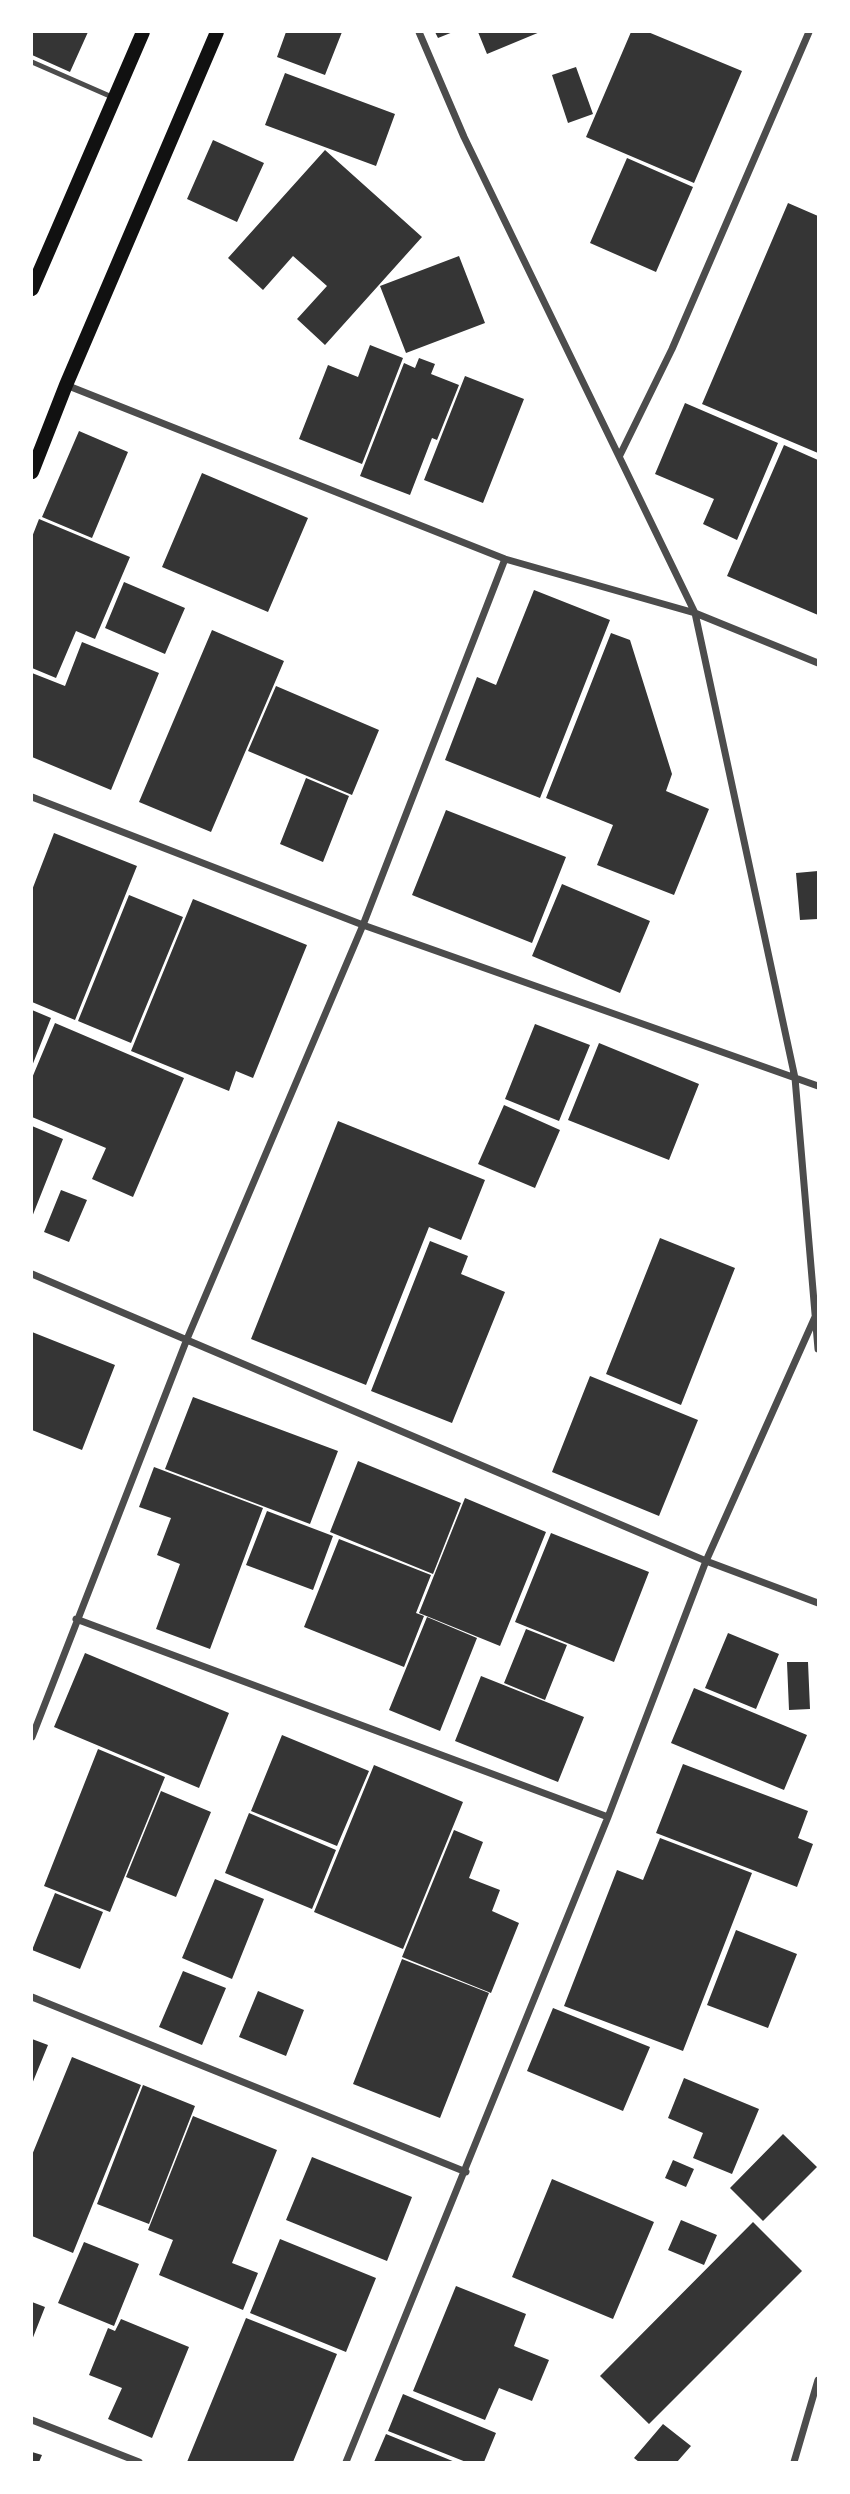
<!DOCTYPE html>
<style>
body{margin:0}
#map{position:relative;width:850px;height:2494px;overflow:hidden;background:#fff;font-family:"DejaVu Sans",sans-serif}
canvas{display:block}
.frame{position:absolute;inset:0;border:33px solid #fff;pointer-events:none}
</style>
<div id="map">
<canvas width="850" height="2494"></canvas>
<div class="frame"></div>
</div>
<script>
const context = document.querySelector('canvas').getContext('2d');
context.lineJoin = 'round';
function fill(path, color) {
  context.fillStyle = color;
  context.fill(path, 'evenodd');
}
function shape(rows) {
  const path = new Path2D();
  for (const r of rows) {
    path.moveTo(r[0], r[1]);
    for (let i = 2; i < r.length; i += 2) path.lineTo(r[i], r[i + 1]);
  }
  return path;
}
function stroke(path, color, width, dash) {
  context.strokeStyle = color;
  context.lineWidth = width;
  context.lineCap = dash ? 'butt' : 'round';
  context.setLineDash(dash || []);
  context.stroke(path);
}
const building = shape([
 [32,32,88,32,70,72,32,55],
 [286,32,342,32,325,75,277,57],
 [435,32,453,32,438,38],
 [478,32,540,32,487,54],
 [631,32,648,32,742,71,694,183,586,137],
 [576,67,593,114,568,123,552,75],
 [285,73,395,114,376,166,265,125],
 [213,140,264,163,237,222,187,199],
 [325,150,422,237,325,345,297,319,327,286,293,256,263,290,228,258],
 [627,158,693,187,656,272,590,243],
 [788,203,818,216,818,453,702,404],
 [459,256,485,323,406,353,380,286],
 [370,345,403,358,362,464,299,439,328,365,358,377],
 [419,358,435,364,431,374,459,385,437,440,432,438,410,495,360,476,404,363,415,368],
 [465,376,524,399,483,503,424,480],
 [685,403,778,443,737,540,703,524,714,499,655,474],
 [79,431,128,452,92,538,42,517],
 [784,445,818,460,818,615,727,576],
 [202,473,308,518,268,612,162,567],
 [39,519,130,557,95,639,76,631,56,678,32,668,32,537],
 [124,582,185,608,165,654,105,628],
 [534,590,610,620,540,798,445,760,477,677,496,685],
 [212,630,284,661,211,832,139,802],
 [611,633,630,640,672,774,666,791,709,809,674,895,597,865,613,825,546,798],
 [82,642,159,673,111,790,32,757,32,673,65,686],
 [276,686,379,730,352,795,248,751],
 [306,778,349,796,323,862,280,844],
 [446,810,566,857,532,943,412,895],
 [54,833,137,866,75,1020,32,1002,32,890],
 [818,871,818,919,800,920,796,873],
 [562,884,650,921,620,993,532,956],
 [129,895,183,917,131,1043,78,1021],
 [193,899,307,945,253,1078,236,1071,229,1091,131,1051],
 [32,1010,51,1018,32,1066],
 [55,1023,184,1078,133,1197,92,1179,106,1148,32,1117,32,1078],
 [535,1024,590,1045,559,1121,505,1099],
 [599,1043,699,1084,669,1160,568,1120],
 [504,1105,560,1130,535,1188,478,1164],
 [338,1121,485,1180,461,1240,429,1227,366,1385,251,1339],
 [32,1126,63,1139,32,1217],
 [61,1190,87,1200,69,1242,44,1232],
 [660,1238,735,1268,681,1405,606,1374],
 [430,1241,468,1256,461,1274,505,1292,452,1423,371,1391],
 [32,1332,115,1365,82,1450,32,1430],
 [590,1376,698,1420,659,1516,552,1472],
 [193,1397,338,1451,310,1524,165,1469],
 [358,1461,461,1503,433,1574,330,1532],
 [154,1467,263,1508,210,1649,156,1629,180,1564,157,1555,171,1518,139,1507],
 [465,1498,546,1532,500,1646,419,1613],
 [267,1511,333,1536,313,1590,246,1565],
 [551,1533,649,1572,614,1662,515,1622],
 [339,1539,431,1575,416,1613,424,1616,404,1667,304,1627],
 [427,1617,477,1638,440,1731,389,1710],
 [526,1629,567,1645,545,1700,504,1683],
 [728,1633,779,1654,756,1709,705,1688],
 [85,1653,229,1713,199,1788,54,1727],
 [787,1662,808,1662,810,1709,789,1710],
 [481,1676,584,1717,558,1782,455,1741],
 [694,1688,807,1735,784,1790,671,1743],
 [282,1735,369,1771,337,1846,251,1811],
 [98,1749,165,1777,110,1912,44,1886],
 [683,1764,808,1811,798,1838,813,1844,797,1887,656,1833],
 [374,1765,463,1802,403,1949,314,1912],
 [161,1791,211,1812,176,1897,126,1877],
 [249,1813,336,1850,312,1909,225,1873],
 [454,1830,483,1842,469,1878,500,1890,492,1911,519,1923,491,1993,402,1957],
 [660,1838,752,1873,683,2051,564,2006,617,1870,643,1880],
 [215,1879,264,1899,232,1979,182,1958],
 [55,1893,103,1912,80,1969,32,1950],
 [736,1930,797,1954,768,2028,707,2005],
 [402,1959,489,1993,440,2118,353,2084],
 [183,1971,226,1988,202,2045,159,2027],
 [258,1991,304,2010,286,2056,239,2037],
 [553,2008,650,2047,623,2111,527,2071],
 [32,2039,48,2045,32,2084],
 [72,2057,141,2085,73,2253,32,2236,32,2155],
 [684,2078,759,2109,732,2174,693,2158,703,2133,668,2118],
 [143,2085,195,2106,149,2224,97,2204],
 [193,2116,277,2150,232,2263,258,2273,243,2310,159,2275,173,2240,148,2230],
 [783,2134,817,2167,763,2221,730,2188],
 [312,2157,412,2197,387,2261,286,2220],
 [673,2160,694,2169,686,2187,665,2178],
 [552,2179,654,2222,613,2319,512,2277],
 [681,2220,717,2235,704,2265,668,2250],
 [753,2222,802,2271,649,2424,600,2376],
 [280,2239,376,2278,346,2352,250,2313],
 [84,2242,139,2264,114,2326,58,2303],
 [456,2286,526,2314,514,2346,549,2360,532,2401,499,2388,485,2420,413,2391],
 [32,2302,45,2307,32,2340],
 [246,2318,337,2354,293,2462,187,2462],
 [121,2319,189,2347,152,2438,108,2419,122,2388,89,2375,108,2328,115,2331],
 [403,2394,496,2433,484,2462,466,2462,388,2431],
 [663,2424,691,2446,677,2462,639,2462,634,2458],
 [386,2434,455,2462,374,2462],
 [32,2452,42,2455,39,2462,32,2462]
]);
const service = shape([
 [32,62,112,97]
]);
const minor = shape([
 [419,32,464,137,695,613,795,1078,818,1349],
 [66,385,505,559,695,613,818,663],
 [620,455,672,349,809,32],
 [32,797,363,925,818,1086],
 [32,1274,706,1561,818,1603],
 [76,1619,608,1817],
 [32,1737,187,1339,363,925,505,559],
 [32,1997,466,2172],
 [32,2420,139,2462],
 [346,2462,608,1817,706,1561,815,1317],
 [794,2462,818,2380]
]);
const secondary = shape([
 [32,289,143,32],
 [32,472,66,385,217,32]
]);
fill(building, '#353535');
stroke(service, '#4c4c4c', 5);
stroke(minor, '#4c4c4c', 7);
stroke(secondary, '#111', 14);
</script>
